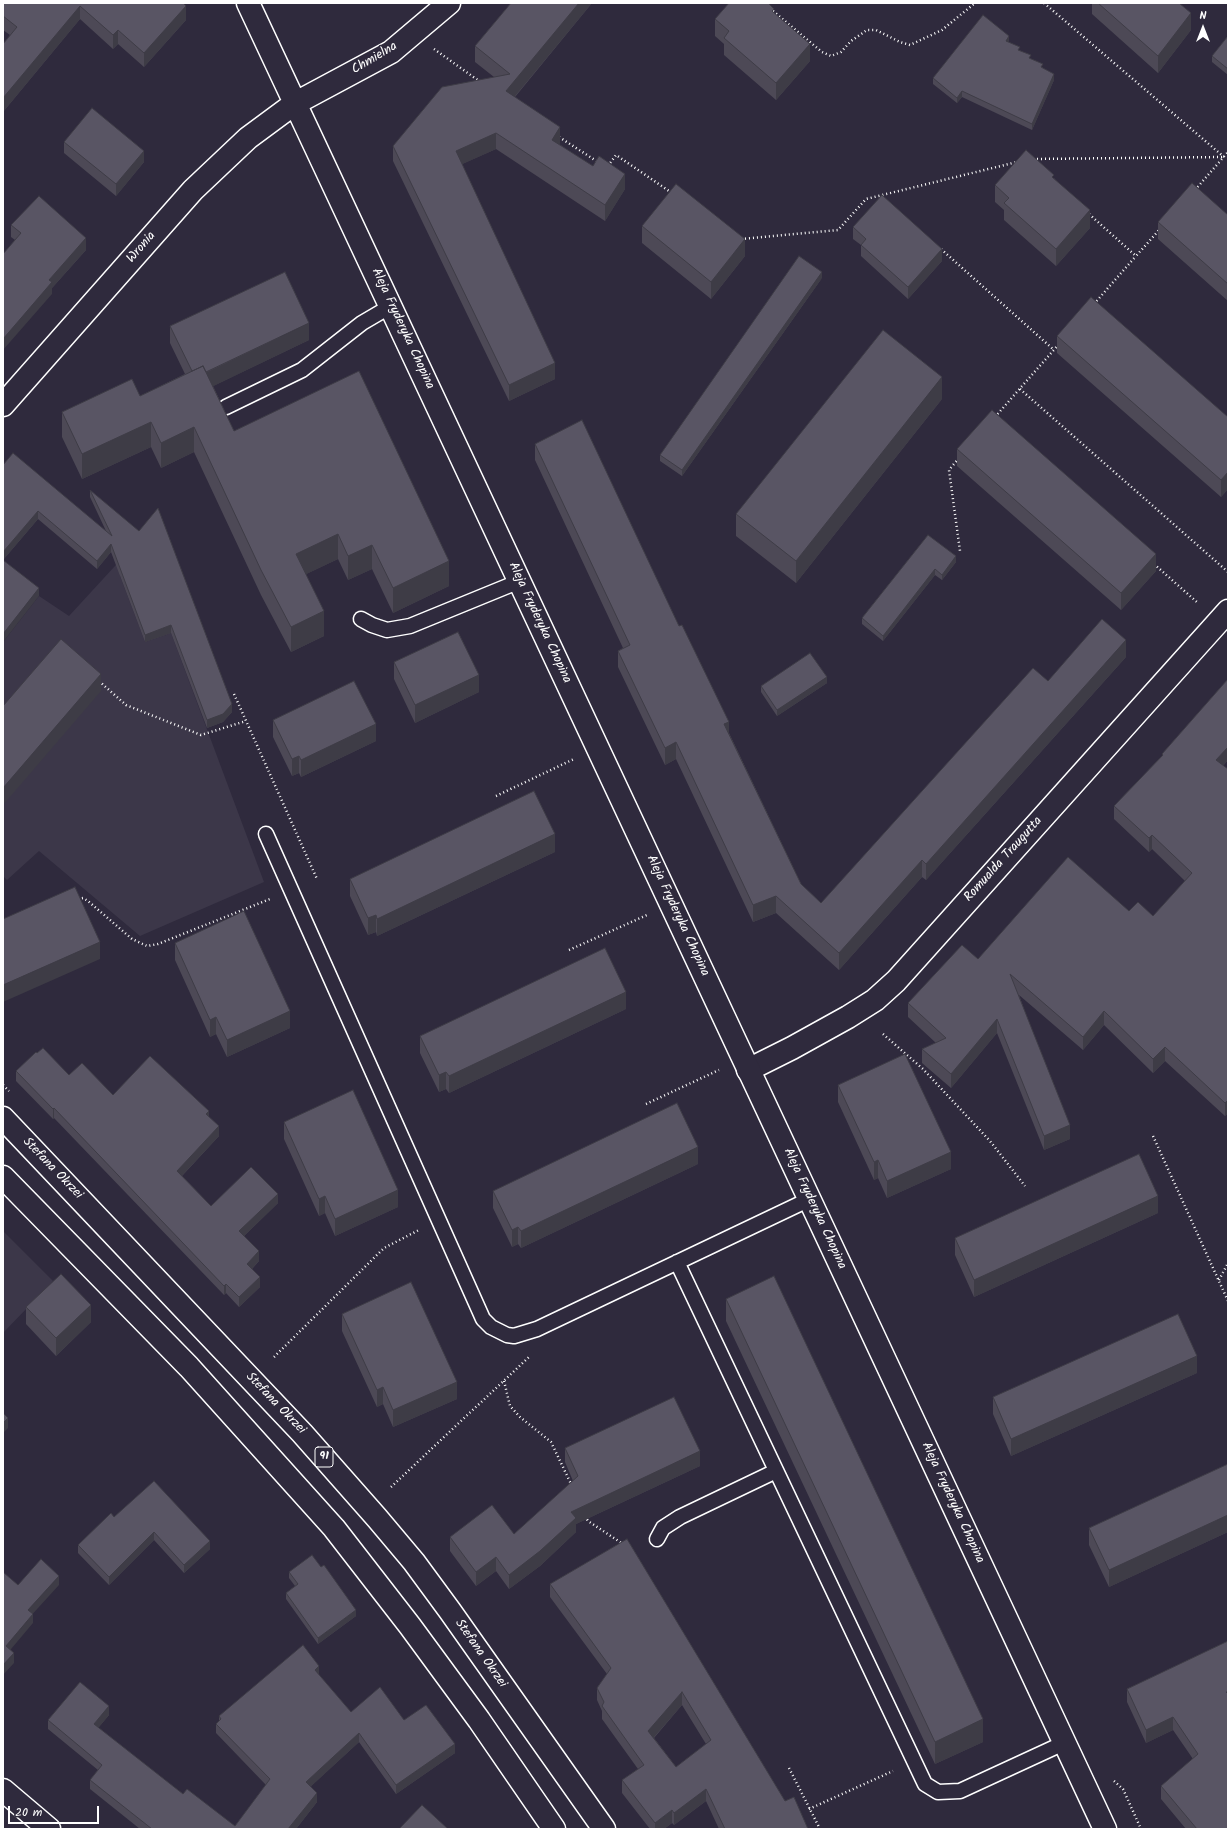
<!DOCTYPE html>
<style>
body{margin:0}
#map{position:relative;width:1231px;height:1832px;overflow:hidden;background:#2f2a3d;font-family:Kalam,sans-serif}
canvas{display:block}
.frame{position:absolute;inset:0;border:4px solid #fff;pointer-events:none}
.north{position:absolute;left:1183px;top:8px;width:40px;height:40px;-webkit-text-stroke:3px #2f2a3d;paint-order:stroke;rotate:0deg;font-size:11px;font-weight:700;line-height:16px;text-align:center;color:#fff}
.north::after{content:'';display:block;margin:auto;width:14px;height:18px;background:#fff;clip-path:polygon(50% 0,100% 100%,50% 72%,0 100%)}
.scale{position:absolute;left:8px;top:1806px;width:91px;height:18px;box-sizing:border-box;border:2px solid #fff;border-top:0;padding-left:5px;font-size:12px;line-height:14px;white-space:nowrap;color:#fff;-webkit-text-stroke:3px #2f2a3d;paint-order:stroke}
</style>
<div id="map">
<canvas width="1231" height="1832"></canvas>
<div class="frame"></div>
<div class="north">N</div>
<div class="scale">20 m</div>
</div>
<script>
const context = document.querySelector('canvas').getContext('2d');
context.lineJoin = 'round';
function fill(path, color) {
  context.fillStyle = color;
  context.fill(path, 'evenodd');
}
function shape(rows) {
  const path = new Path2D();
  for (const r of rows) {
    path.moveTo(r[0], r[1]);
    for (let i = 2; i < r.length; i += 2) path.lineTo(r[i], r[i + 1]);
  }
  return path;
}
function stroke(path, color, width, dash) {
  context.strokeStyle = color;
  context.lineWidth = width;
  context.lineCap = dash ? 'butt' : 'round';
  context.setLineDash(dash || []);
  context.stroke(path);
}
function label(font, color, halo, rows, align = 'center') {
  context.font = font + ' Kalam,sans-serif';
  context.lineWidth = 3;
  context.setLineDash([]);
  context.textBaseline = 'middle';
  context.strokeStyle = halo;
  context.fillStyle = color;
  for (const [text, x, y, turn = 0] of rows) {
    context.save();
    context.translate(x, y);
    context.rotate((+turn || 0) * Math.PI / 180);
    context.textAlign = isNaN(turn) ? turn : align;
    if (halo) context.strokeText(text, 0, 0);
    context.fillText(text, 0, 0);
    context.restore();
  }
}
const built = shape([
 [137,542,120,576,145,642,171,633,264,882,140,936,39,851,7,880,3,876,3,642,39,596,69,616],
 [3,1231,53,1281,3,1333]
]);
const path = shape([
 [1044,3,1224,157],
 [773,11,822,52,831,56,841,52,851,41,867,30,876,30,900,42,910,45,942,30,975,3],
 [434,49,479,81],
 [559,137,598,162],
 [1033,159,1224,157],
 [608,166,616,155,672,193],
 [1195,190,1228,152],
 [1089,214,1136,256,1160,229],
 [741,239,838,230,866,199,1017,162],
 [941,249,1054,350],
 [1094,304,1136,256],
 [1020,389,1228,572],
 [995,417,1059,344],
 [959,458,949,470,960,551],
 [1154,564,1198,603],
 [99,681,126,705,201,735,246,721],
 [234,694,317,879],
 [496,796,574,759],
 [78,899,83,898,88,901,132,939,147,946,158,944,270,899],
 [569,950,647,915],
 [883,1034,923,1069,990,1141,1025,1186],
 [3,1085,9,1091],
 [646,1104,719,1070],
 [1153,1136,1228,1301],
 [1219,1280,1228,1263],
 [274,1357,384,1248,419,1230],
 [504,1381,510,1406,520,1417,551,1442,572,1486],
 [391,1487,529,1357],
 [585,1516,588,1521,623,1544],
 [789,1768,820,1829],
 [1114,1781,1123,1789,1141,1829],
 [809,1809,893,1771]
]);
const service = shape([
 [226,407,302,370,362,323,391,306],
 [361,619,372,625,387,630,410,626,520,581],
 [266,834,479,1310,483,1319,491,1327,507,1335,514,1336,537,1329,810,1199],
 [677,1262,925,1784,938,1792,960,1791,1064,1743],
 [657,1539,663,1528,680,1517,776,1471]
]);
const minor = shape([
 [748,1070,792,1048,848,1017,875,1000,896,981,1228,611],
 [3,1790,49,1829]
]);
const tertiary = shape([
 [248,3,1105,1829],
 [3,405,193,190,248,138,294,104,391,52,449,3]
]);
const primary = shape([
 [3,1118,302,1433,377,1518,414,1562,450,1611,604,1829],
 [3,1177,189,1367,334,1528,410,1626,479,1720,554,1829]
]);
const wall = shape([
 [3,3,183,3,186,20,144,67,118,44,113,49,80,19,3,112,3,44,10,35,3,30],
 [511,3,592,3,515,97,560,143,559,144,625,189,605,221,496,149,462,164,555,379,509,401,393,161,393,146,494,77,475,62,475,46],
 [1092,3,1179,3,1191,30,1158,73,1092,14],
 [774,12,810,61,776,100,724,55,724,44,715,36,715,19],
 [1228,36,1228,75,1212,62,1212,56],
 [1009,42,1043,68,1054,80,1032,130,962,97,957,103,933,84,933,78],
 [64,142,144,162,116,196,64,153],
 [1054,178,1090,228,1056,266,1004,220,1004,210,995,202,995,185],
 [1228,215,1228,301,1158,239,1158,222],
 [11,225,86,250,52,288,52,294,15,240,11,237],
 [642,226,745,256,711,299,642,243],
 [853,227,942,261,908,299,861,256,861,245,853,239],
 [822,278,682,476,660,461,660,455],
 [170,326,309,340,213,386,234,431,449,586,393,613,372,569,348,580,338,559,306,574,324,636,291,652,261,595,194,452,161,468,151,447,82,479,62,437,62,412,140,396,185,374,170,343],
 [1057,336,1228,417,1228,489,1221,497,1057,353],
 [942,399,796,583,736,536,736,514],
 [535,444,729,733,801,884,821,903,1048,681,1126,657,926,880,922,877,839,970,776,913,753,922,676,759,665,765,618,667,618,651,623,648,535,460],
 [957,449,1156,571,1121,610,957,466],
 [3,465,106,531,90,497,90,490,232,712,223,722,207,728,171,633,145,642,111,552,97,569,38,519,3,560],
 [928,535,956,562,942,580,935,575,883,641,862,624,862,618],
 [394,662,479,692,415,723,394,679],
 [1228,679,1228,760,1223,766,1228,769,1228,1113,1225,1116,1165,1061,1153,1073,1104,1025,1083,1050,1019,995,1070,1139,1044,1150,997,1033,951,1088,922,1063,922,1049,936,1043,908,1017,908,1003,978,959,1129,911,1153,916,1185,881,1152,849,1149,852,1114,819,1114,806,1162,756,1162,754],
 [827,683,777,716,761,692,761,686],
 [273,720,376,741,301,777,299,773,292,776,273,737],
 [555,852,377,936,376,932,368,935,350,896,350,879],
 [175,943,290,1028,227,1057,216,1034,210,1037,175,960],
 [626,1009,449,1093,446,1089,439,1092,420,1053,420,1036],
 [16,1071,69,1075,113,1095,209,1117,219,1136,182,1176,211,1206,278,1203,244,1236,259,1261,252,1269,260,1287,239,1307,226,1293,224,1295,54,1118,53,1119,16,1081],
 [838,1085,951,1169,887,1198,878,1178,874,1180,838,1102],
 [284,1122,398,1207,335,1236,325,1213,319,1216,284,1139],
 [698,1164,521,1248,518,1244,512,1247,493,1208,493,1191],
 [1158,1213,974,1297,955,1255,955,1238],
 [726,1299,983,1742,935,1764,726,1321],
 [26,1307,91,1322,56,1356,26,1324],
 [342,1314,457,1399,393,1427,383,1404,377,1407,342,1331],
 [1197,1373,1011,1456,993,1414,993,1397],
 [565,1448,700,1466,576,1524,576,1532,540,1566,509,1589,496,1571,476,1586,450,1551,450,1537,514,1534,573,1481,565,1462],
 [1228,1464,1228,1532,1109,1587,1089,1545,1089,1528],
 [114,1517,210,1549,184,1573,154,1540,109,1585,78,1553,78,1545],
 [627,1539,785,1801,808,1829,719,1829,706,1801,674,1825,672,1823,664,1829,650,1829,622,1793,622,1780,638,1769,602,1719,602,1711,597,1700,597,1688,607,1674,550,1597,550,1584],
 [682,1705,706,1744,676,1767,654,1738],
 [289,1572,356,1616,318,1644,286,1599,286,1593,295,1586,289,1578],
 [1228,1641,1228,1829,1186,1829,1161,1799,1161,1786,1193,1759,1173,1730,1146,1743,1127,1702,1127,1689],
 [319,1675,351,1712,404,1720,455,1753,396,1794,359,1742,311,1786,317,1802,296,1829,140,1829,90,1789,90,1780,98,1770,48,1729,48,1720,109,1715,98,1728,183,1794,235,1826,266,1785,216,1733,216,1724,219,1721,219,1716]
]);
const shadedWall = shape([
 [579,3,592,3,506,107,506,91],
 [80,6,80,19,3,112,3,98],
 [186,6,186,20,144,67,144,53],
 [1191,13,1191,30,1158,73,1158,56],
 [118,30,118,44,113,49,113,35],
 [1009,36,1009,42,1006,41],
 [810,44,810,61,776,100,776,83],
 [1054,74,1054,80,1032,130,1032,124],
 [962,91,962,97,957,103,957,98],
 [560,127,560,143,552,155,552,140],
 [496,133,496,149,456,167,456,151],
 [144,151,144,162,116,196,116,184],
 [625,174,625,189,605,221,605,205],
 [1090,210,1090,228,1056,266,1056,249],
 [86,238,86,250,52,288,52,294,3,350,3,339,49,280],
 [745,239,745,256,711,299,711,282],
 [942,249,942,261,908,299,908,287],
 [822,272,822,278,682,476,682,470],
 [309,323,309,340,195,395,195,378],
 [555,363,555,379,509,401,509,385],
 [942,377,942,399,796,583,796,561],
 [151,422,151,447,82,479,82,454],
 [194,427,194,452,161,468,161,443],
 [1228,472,1228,489,1221,497,1221,480],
 [38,511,38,519,3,560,3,552],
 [338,534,338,559,296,579,296,554],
 [111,544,111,552,97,569,97,561],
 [372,545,372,569,348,580,348,556],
 [1156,554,1156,571,1121,610,1121,593],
 [956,556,956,562,942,580,942,575],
 [449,561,449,586,393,613,393,588],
 [935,569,935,575,883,641,883,636],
 [39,588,39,596,3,642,3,634],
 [324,611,324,636,291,652,291,627],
 [171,625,171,633,145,642,145,635],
 [1126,640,1126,657,926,880,926,864],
 [101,674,101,691,3,805,3,788],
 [479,675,479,692,415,723,415,705],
 [827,677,827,683,777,716,777,710],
 [232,704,232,712,223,722,207,728,207,720],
 [729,722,729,739,724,724],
 [376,724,376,741,301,777,301,760],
 [676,742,676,759,665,765,665,748],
 [1228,747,1228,760,1216,774,1216,760],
 [299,756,299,773,292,776,292,759],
 [555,834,555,852,377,936,377,919],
 [1152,835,1152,849,1149,852,1149,838],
 [922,860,922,877,839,970,839,953],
 [776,896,776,913,753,922,753,905],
 [376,915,376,932,368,935,368,918],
 [100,942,100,959,3,1002,3,985],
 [626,992,626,1009,449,1093,449,1076],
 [290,1011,290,1028,227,1057,227,1040],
 [1104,1011,1104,1025,1083,1050,1083,1037],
 [216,1017,216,1034,210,1037,210,1020],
 [997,1019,997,1033,951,1088,951,1074],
 [1165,1047,1165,1061,1153,1073,1153,1059],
 [446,1072,446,1089,439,1092,439,1075],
 [1228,1100,1228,1113,1225,1116,1225,1103],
 [54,1108,54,1118,53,1119,53,1109],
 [209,1111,209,1121,206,1114],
 [1070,1125,1070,1139,1044,1150,1044,1136],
 [219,1126,219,1136,177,1181,177,1171],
 [698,1147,698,1164,521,1248,521,1231],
 [951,1152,951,1169,887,1198,887,1181],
 [878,1160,878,1178,874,1180,874,1162],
 [398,1190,398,1207,335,1236,335,1219],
 [278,1194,278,1203,239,1241,239,1231],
 [325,1196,325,1213,319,1216,319,1199],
 [1158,1196,1158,1213,974,1297,974,1280],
 [518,1227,518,1244,512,1247,512,1230],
 [259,1251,259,1261,247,1274,247,1264],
 [260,1277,260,1287,239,1307,239,1297],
 [226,1284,226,1293,224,1295,224,1286],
 [91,1305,91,1322,56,1356,56,1338],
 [1197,1356,1197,1373,1011,1456,1011,1439],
 [457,1382,457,1399,393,1427,393,1410],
 [383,1387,383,1404,377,1407,377,1390],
 [8,1418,8,1428,3,1433,3,1423],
 [700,1451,700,1466,576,1524,576,1532,540,1566,509,1589,509,1575,571,1512],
 [1228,1515,1228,1532,1109,1587,1109,1570],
 [154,1532,154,1540,109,1585,109,1577],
 [210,1541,210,1549,184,1573,184,1565],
 [496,1557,496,1571,476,1586,476,1572],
 [59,1576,59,1585,28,1619,28,1610],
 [356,1610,356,1616,318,1644,318,1638],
 [33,1614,33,1623,6,1655,6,1646],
 [14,1653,14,1663,3,1675,3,1665],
 [319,1666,319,1675,315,1670],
 [682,1692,682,1705,648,1744,648,1731],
 [109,1706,109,1715,94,1733,94,1724],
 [1173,1717,1173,1730,1146,1743,1146,1730],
 [983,1719,983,1742,935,1764,935,1742],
 [359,1733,359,1742,306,1791,306,1782],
 [455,1744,455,1753,396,1794,396,1785],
 [706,1789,706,1801,674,1825,674,1813],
 [317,1793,317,1802,296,1829,288,1829],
 [672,1810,672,1823,664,1829,655,1829,655,1823]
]);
const building = shape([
 [3,3,183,3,186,6,144,53,118,30,113,35,80,6,3,98,3,44,17,27,3,16,3,3],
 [511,3,579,3,506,91,560,127,552,140,593,166,599,156,625,174,605,205,496,133,456,151,555,363,509,385,393,146,442,87,510,74,475,46,511,3],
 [729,3,768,3,774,9,772,11,810,44,776,83,724,38,729,31,715,19,729,3],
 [1098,3,1179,3,1191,13,1158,56,1098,3],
 [983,15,1009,36,1006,41,1020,47,1018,50,1031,55,1029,58,1043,64,1041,67,1054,74,1032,124,962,91,957,98,933,78,983,15],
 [1228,36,1228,69,1212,56,1228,36],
 [92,108,144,151,116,184,64,142,92,108],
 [1026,150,1054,175,1052,177,1090,210,1056,249,1004,203,1009,198,995,185,1026,150],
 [1192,183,1228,215,1228,284,1158,222,1192,183],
 [676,184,745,239,711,282,642,226,676,184],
 [882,195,942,249,908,287,861,245,866,239,853,227,882,195],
 [39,196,86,238,49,280,52,282,3,339,3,254,21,233,11,225,39,196],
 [799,256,822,272,682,470,660,455,799,256],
 [285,272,309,323,206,372,203,366,192,371,170,326,285,272],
 [1091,297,1228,417,1228,472,1221,480,1057,336,1091,297],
 [883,330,942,377,796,561,736,514,883,330],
 [203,366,234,431,359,371,449,561,393,588,372,545,348,556,338,534,296,554,324,611,291,627,261,570,194,427,161,443,151,422,82,454,62,412,132,379,140,396,203,366],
 [992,410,1156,554,1121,593,957,449,992,410],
 [582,420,679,626,682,625,729,722,724,724,801,884,821,903,1033,668,1048,681,1102,619,1126,640,926,864,922,860,839,953,776,896,753,905,676,742,665,748,618,651,630,645,535,444,582,420],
 [13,453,112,536,90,490,139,531,158,508,232,704,223,714,207,720,171,625,145,635,111,544,97,561,38,511,3,552,3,465,13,453],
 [928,535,956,556,942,575,935,569,883,636,862,618,928,535],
 [3,560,39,588,3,634,3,560],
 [458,632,479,675,415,705,394,662,458,632],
 [61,639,101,674,3,788,3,706,61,639],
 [810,653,827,677,777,710,761,686,810,653],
 [1228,679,1228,747,1216,760,1228,769,1228,1100,1225,1103,1165,1047,1153,1059,1104,1011,1083,1037,1010,974,1070,1125,1044,1136,997,1019,951,1074,922,1049,946,1038,908,1003,962,945,978,959,1068,857,1129,911,1138,902,1153,916,1192,873,1152,835,1149,838,1114,806,1163,755,1162,754,1228,679],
 [354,681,376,724,301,760,299,756,292,759,273,720,354,681],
 [534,791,555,834,377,919,376,915,368,918,350,879,534,791],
 [75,887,100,942,3,985,3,919,75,887],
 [244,911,290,1011,227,1040,216,1017,210,1020,175,943,244,911],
 [605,948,626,992,449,1076,446,1072,439,1075,420,1036,605,948],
 [43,1048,69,1075,82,1063,113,1095,150,1056,209,1111,206,1114,219,1126,177,1171,211,1206,251,1167,278,1194,239,1231,259,1251,247,1264,260,1277,239,1297,226,1284,224,1286,54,1108,53,1109,16,1071,36,1052,37,1053,43,1048],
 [905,1054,951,1152,887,1181,878,1160,874,1162,838,1085,905,1054],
 [353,1090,398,1190,335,1219,325,1196,319,1199,284,1122,353,1090],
 [677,1103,698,1147,521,1231,518,1227,512,1230,493,1191,677,1103],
 [1139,1154,1158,1196,974,1280,955,1238,1139,1154],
 [61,1274,91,1305,56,1338,26,1307,61,1274],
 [774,1276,983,1719,935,1742,726,1299,774,1276],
 [411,1282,457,1382,393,1410,383,1387,377,1390,342,1314,411,1282],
 [1178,1314,1197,1356,1011,1439,993,1397,1178,1314],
 [674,1397,700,1451,571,1512,576,1518,540,1551,509,1575,496,1557,476,1572,450,1537,492,1505,514,1534,578,1476,565,1448,674,1397],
 [3,1413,8,1418,3,1423,3,1413],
 [1228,1464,1228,1515,1109,1570,1089,1528,1228,1464],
 [154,1481,210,1541,184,1565,154,1532,109,1577,78,1545,111,1513,114,1517,154,1481],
 [627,1539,785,1801,794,1797,808,1829,725,1829,706,1789,674,1813,672,1810,655,1823,622,1780,644,1765,602,1706,604,1702,597,1688,611,1668,550,1584,627,1539],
 [682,1692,711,1740,676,1767,648,1731,682,1692],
 [312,1555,321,1567,324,1565,356,1610,318,1638,286,1593,298,1584,289,1572,312,1555],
 [41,1559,59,1576,28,1610,33,1614,6,1646,14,1653,3,1665,3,1572,18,1585,41,1559],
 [1228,1641,1228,1692,1226,1692,1228,1694,1228,1829,1197,1829,1161,1786,1198,1754,1173,1717,1146,1730,1127,1689,1228,1641],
 [303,1645,319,1666,315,1670,351,1712,380,1687,404,1720,426,1705,455,1744,396,1785,359,1733,306,1782,317,1793,288,1829,152,1829,90,1780,102,1765,48,1720,80,1682,109,1706,94,1724,183,1794,187,1789,235,1826,270,1779,216,1724,221,1719,219,1716,303,1645],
 [422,1805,448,1829,399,1829,422,1805]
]);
const shields = [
 [324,1457,18]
];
const shieldNames = [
 ["91",324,1457]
];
const streetNames = [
 ["Chmielna",375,59,-31],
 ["Wronia",142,248,-49],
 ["Aleja Fryderyka Chopina",402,329,65],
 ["Aleja Fryderyka Chopina",539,623,65],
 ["Romualda Traugutta",1004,860,-48],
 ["Aleja Fryderyka Chopina",677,916,65],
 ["Stefana Okrzei",52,1169,46],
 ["Aleja Fryderyka Chopina",814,1209,65],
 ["Stefana Okrzei",275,1404,46],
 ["Aleja Fryderyka Chopina",952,1503,65],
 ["Stefana Okrzei",480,1654,55]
];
fill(built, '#3c3749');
stroke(service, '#fff', 17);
stroke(minor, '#fff', 25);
stroke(tertiary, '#fff', 25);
stroke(primary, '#fff', 25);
stroke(path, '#fff', 2.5, [1, 3]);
stroke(service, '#2f2a3d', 14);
stroke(minor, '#2f2a3d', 22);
stroke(tertiary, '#2f2a3d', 22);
stroke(primary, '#2f2a3d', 22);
fill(wall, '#4d4956');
fill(shadedWall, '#3e3c46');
fill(building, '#595564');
stroke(building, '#3e3c46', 1);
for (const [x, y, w] of shields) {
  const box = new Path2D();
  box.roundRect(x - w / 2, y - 10, w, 20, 3);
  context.fillStyle = '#2f2a3d';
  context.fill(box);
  stroke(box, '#fff', 1);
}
label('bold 12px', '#fff', null, shieldNames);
label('13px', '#fff', '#2f2a3d', streetNames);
</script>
